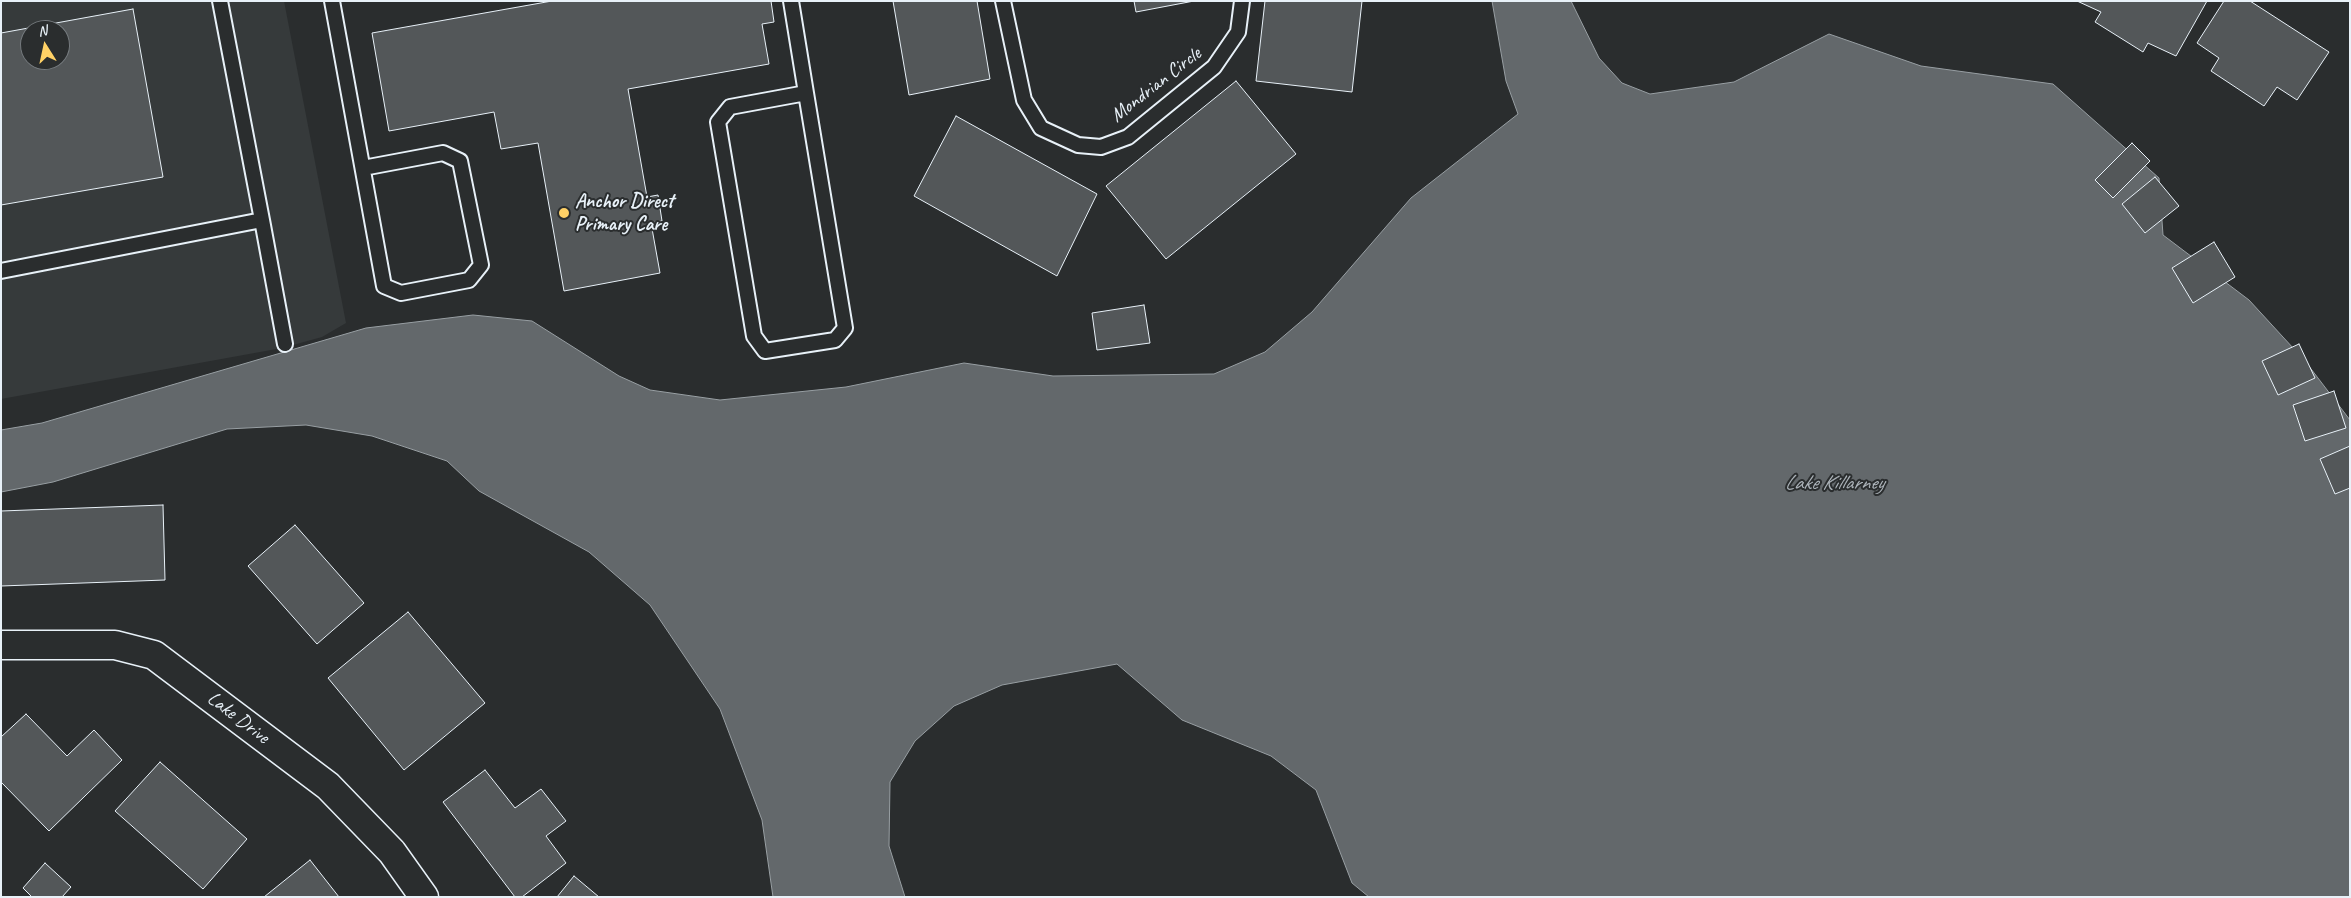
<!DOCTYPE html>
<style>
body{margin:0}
#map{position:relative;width:2351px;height:898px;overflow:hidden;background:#2a2d2e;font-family:Caveat,sans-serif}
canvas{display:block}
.frame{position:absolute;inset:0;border:2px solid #e8f1f8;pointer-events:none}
.north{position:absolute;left:20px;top:20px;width:50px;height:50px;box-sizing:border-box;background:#2a2d2e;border:1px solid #767b7f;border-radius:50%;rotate:350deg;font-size:14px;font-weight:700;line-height:20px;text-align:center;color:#e8f1f8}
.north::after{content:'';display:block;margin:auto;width:18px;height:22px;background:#ffd166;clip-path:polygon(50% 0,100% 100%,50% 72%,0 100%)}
</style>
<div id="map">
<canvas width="2351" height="898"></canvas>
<div class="frame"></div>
<div class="north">N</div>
</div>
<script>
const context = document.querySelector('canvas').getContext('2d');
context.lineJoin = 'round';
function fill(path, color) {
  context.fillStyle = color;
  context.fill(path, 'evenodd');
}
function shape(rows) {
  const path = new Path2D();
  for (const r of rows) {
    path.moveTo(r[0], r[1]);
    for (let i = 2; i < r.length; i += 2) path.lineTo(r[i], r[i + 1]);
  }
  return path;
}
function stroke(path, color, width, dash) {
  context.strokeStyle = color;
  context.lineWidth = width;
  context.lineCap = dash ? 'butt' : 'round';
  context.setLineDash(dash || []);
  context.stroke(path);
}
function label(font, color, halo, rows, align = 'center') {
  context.font = font + ' Caveat,sans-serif';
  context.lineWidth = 4;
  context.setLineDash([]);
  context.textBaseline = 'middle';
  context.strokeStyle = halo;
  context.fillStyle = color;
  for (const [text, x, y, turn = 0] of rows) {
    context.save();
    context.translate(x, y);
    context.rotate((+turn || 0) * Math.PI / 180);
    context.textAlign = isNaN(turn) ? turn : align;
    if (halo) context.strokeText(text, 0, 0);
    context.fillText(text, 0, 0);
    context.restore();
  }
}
const built = shape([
 [1,1,284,1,346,323,322,337,282,348,1,399],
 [30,30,60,30,60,60,30,60]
]);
const water = shape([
 [1492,1,1571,1,1599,58,1622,83,1650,94,1734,82,1829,34,1921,66,2053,84,2159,178,2163,235,2249,300,2305,361,2350,420,2350,897,1369,897,1352,883,1316,790,1271,756,1182,720,1117,664,1002,685,954,706,915,741,890,782,889,846,905,897,773,897,762,820,720,709,650,605,589,552,479,491,447,461,372,436,306,425,227,429,53,482,1,492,1,430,42,423,366,328,473,315,532,321,619,376,650,390,720,400,846,387,964,363,1053,376,1214,374,1265,352,1312,312,1411,198,1518,114,1506,81,1492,1]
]);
const building = shape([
 [552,1,771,1,774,22,762,24,769,64,628,89,647,197,658,195,662,221,651,223,660,273,564,291,538,143,501,149,494,112,389,131,372,33,552,1],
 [893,1,977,1,990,79,909,95,893,1],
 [1134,1,1194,1,1136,12,1134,1],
 [1265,1,1362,1,1352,92,1256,81,1265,1],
 [2077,1,2207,1,2176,56,2148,43,2143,52,2095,22,2101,12,2077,1],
 [2224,1,2250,1,2329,52,2297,100,2277,87,2264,106,2211,71,2219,58,2197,43,2224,1],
 [133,9,163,177,1,205,1,33,133,9],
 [30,30,60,30,60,60,30,60,30,30],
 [1236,81,1296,154,1166,259,1106,186,1236,81],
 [956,116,1097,194,1057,276,914,196,956,116],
 [2132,143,2150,161,2113,198,2095,180,2132,143],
 [2155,177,2179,206,2145,233,2122,204,2155,177],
 [2214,242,2235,277,2193,303,2172,268,2214,242],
 [1144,305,1150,343,1097,350,1092,313,1144,305],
 [2299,344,2315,378,2278,395,2262,361,2299,344],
 [2334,391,2346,428,2305,441,2293,405,2334,391],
 [2350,446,2350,488,2335,494,2320,459,2350,446],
 [163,505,165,580,1,586,1,511,163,505],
 [295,525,364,603,317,644,248,566,295,525],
 [408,612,485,703,404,770,328,678,408,612],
 [26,714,67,756,94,730,122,760,49,831,1,782,1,737,26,714],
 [160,762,247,839,203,889,115,811,160,762],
 [485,770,515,808,541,789,566,821,546,836,566,863,522,897,515,897,443,802,485,770],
 [310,860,339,897,264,897,310,860],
 [45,863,71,887,62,897,32,897,23,888,45,863],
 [574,876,599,897,557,897,574,876]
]);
const lane = shape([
 [332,1,384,286,401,293,469,280,481,265,460,161,443,153,363,168],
 [791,1,806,93,845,328,835,340,765,351,754,336,718,122,730,107,806,93],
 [1003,1,1024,100,1041,128,1078,145,1101,147,1128,137,1214,67,1238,32,1242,1],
 [262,220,285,344],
 [1,271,262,220,220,1]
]);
const street = shape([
 [1,645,115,645,154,655,328,786,392,852,424,897]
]);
const markers = [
 [564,213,6,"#ffd166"]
];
const streetNames = [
 ["Mondrian Circle",1156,85,-38],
 ["Lake Drive",238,718,37]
];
const poiNames = [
 ["Anchor Direct",575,202],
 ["Primary Care",575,225]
];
const waterNames = [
 ["Lake Killarney",1834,483]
];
fill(built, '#363a3b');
fill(water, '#63686b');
stroke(water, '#989fa3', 1);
fill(building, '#535759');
stroke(building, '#e8f1f8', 1);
stroke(lane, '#e8f1f8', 18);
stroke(street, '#e8f1f8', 31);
stroke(lane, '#2a2d2e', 14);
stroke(street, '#2a2d2e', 28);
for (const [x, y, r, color] of markers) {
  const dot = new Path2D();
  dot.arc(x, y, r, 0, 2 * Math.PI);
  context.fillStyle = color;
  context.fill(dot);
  stroke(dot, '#2a2d2e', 2);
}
label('20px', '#e8f1f8', '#2a2d2e', streetNames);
label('bold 20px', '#e8f1f8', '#2a2d2e', poiNames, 'left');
label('italic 21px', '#acb3b9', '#2a2d2e', waterNames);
</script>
